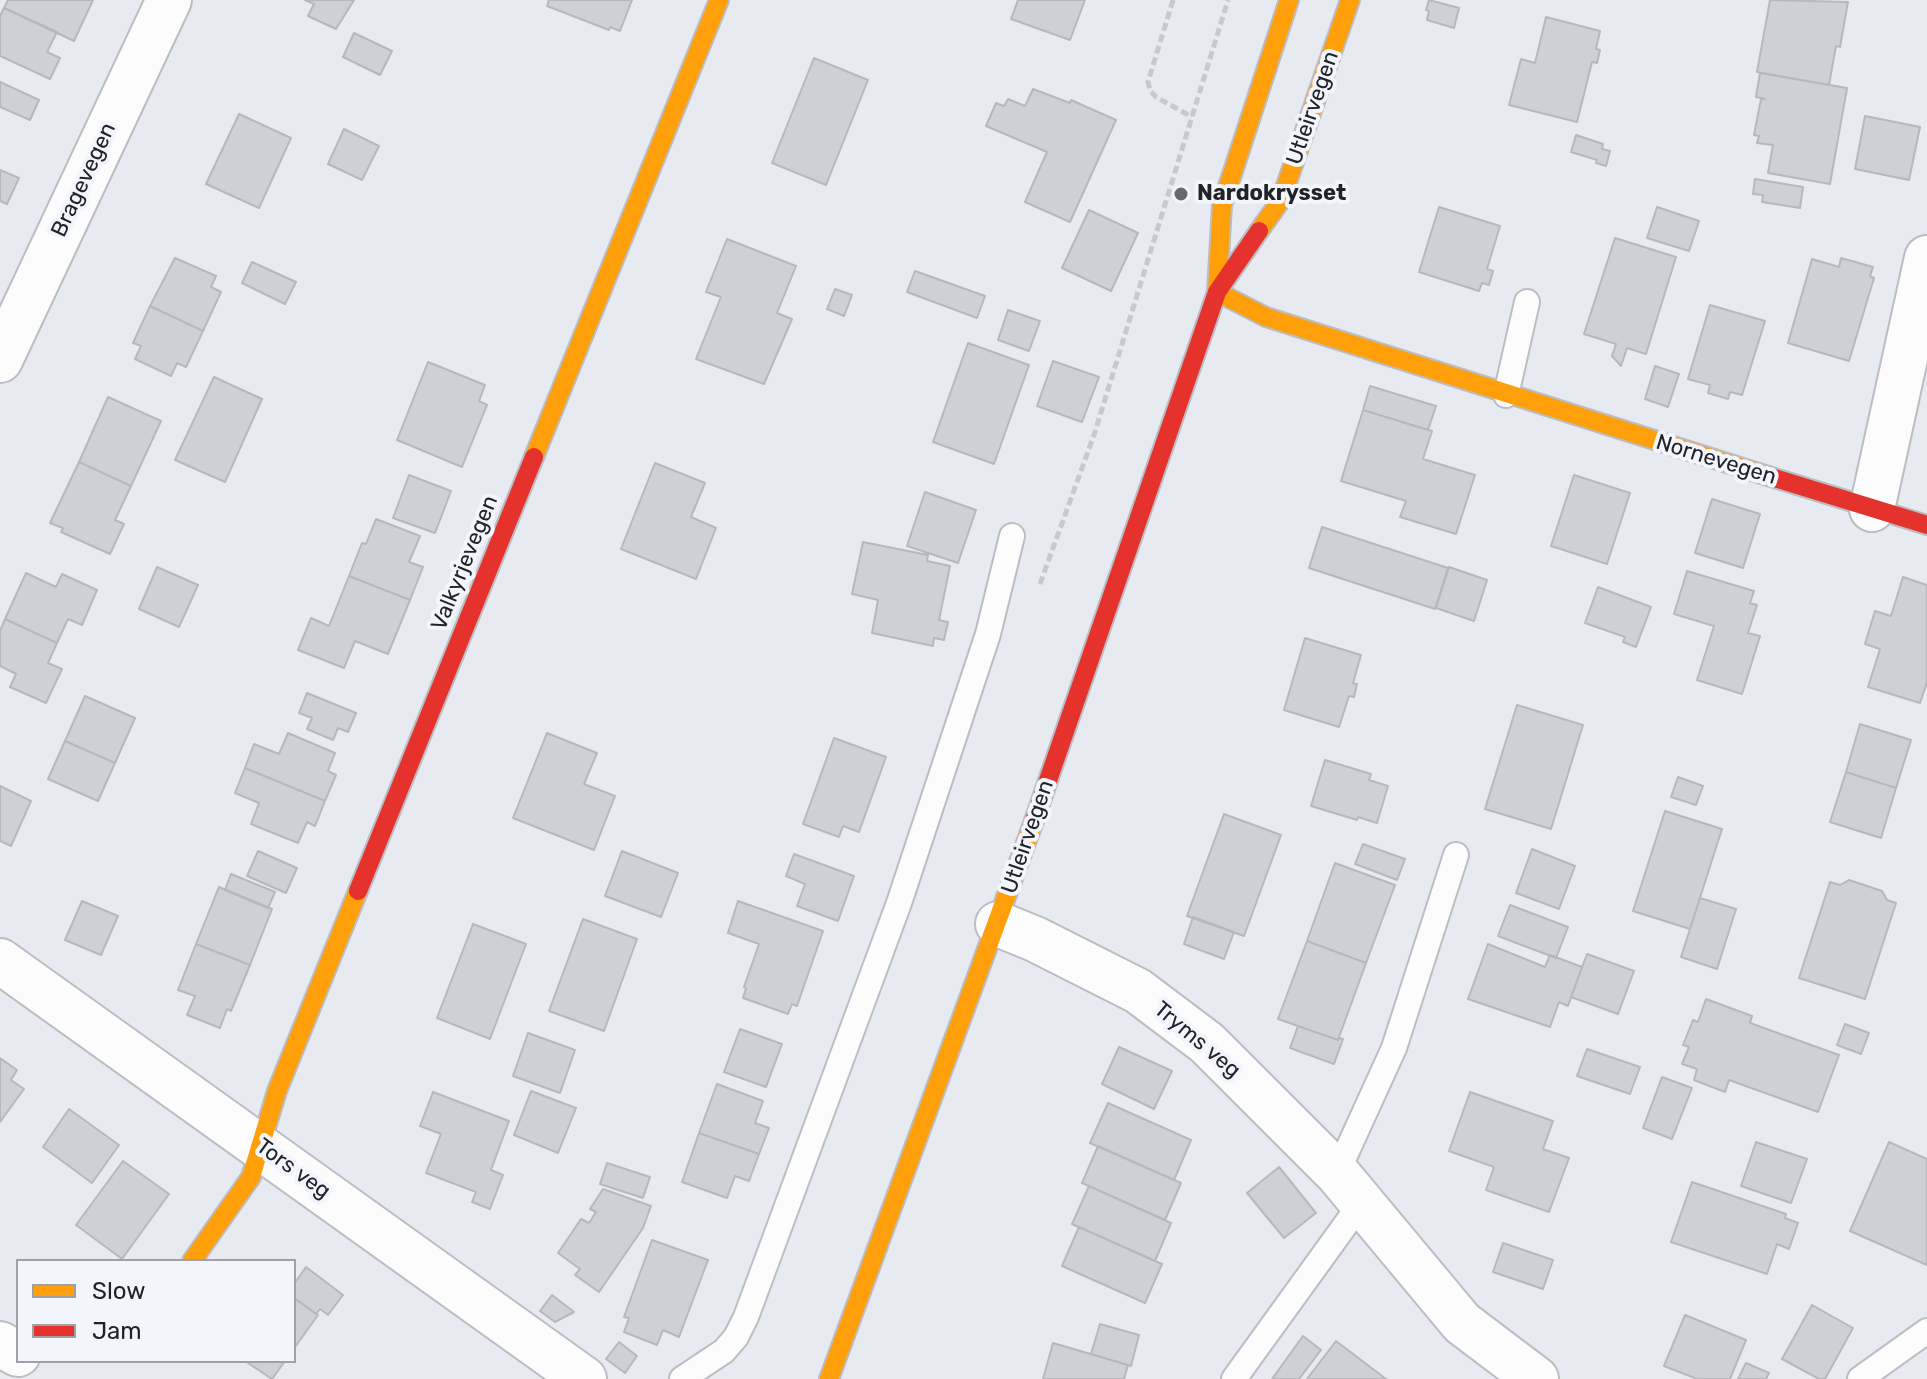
<!DOCTYPE html>
<style>
body{margin:0}
#map{position:relative;width:1927px;height:1379px;overflow:hidden;background:#e8eaf1;font-family:Rubik,sans-serif}
canvas{display:block}
.legend{position:absolute;left:16px;top:1259px;width:280px;height:104px;box-sizing:border-box;background:#f3f5fd;border:2px solid #9fa1a7;margin:0;padding:10px 14px;list-style:none;font-size:24px;color:#222327}
.legend li{display:flex;align-items:center;gap:16px;height:40px}
.legend b{width:40px;border:2px solid #9fa1a7}
</style>
<div id="map">
<canvas width="1927" height="1379"></canvas>
<ul class="legend">
<li><b style="height:10px;background:#ff9f0a"></b>Slow</li>
<li><b style="height:10px;background:#e5322d"></b>Jam</li>
</ul>
</div>
<script>
const context = document.querySelector('canvas').getContext('2d');
context.lineJoin = 'round';
function fill(path, color) {
  context.fillStyle = color;
  context.fill(path, 'evenodd');
}
function shape(rows) {
  const path = new Path2D();
  for (const r of rows) {
    path.moveTo(r[0], r[1]);
    for (let i = 2; i < r.length; i += 2) path.lineTo(r[i], r[i + 1]);
  }
  return path;
}
function stroke(path, color, width, dash) {
  context.strokeStyle = color;
  context.lineWidth = width;
  context.lineCap = dash ? 'butt' : 'round';
  context.setLineDash(dash || []);
  context.stroke(path);
}
function label(font, color, halo, rows, align = 'center') {
  context.font = font + ' Rubik,sans-serif';
  context.lineWidth = 8;
  context.setLineDash([]);
  context.textBaseline = 'middle';
  context.strokeStyle = halo;
  context.fillStyle = color;
  for (const [text, x, y, turn = 0] of rows) {
    context.save();
    context.translate(x, y);
    context.rotate((+turn || 0) * Math.PI / 180);
    context.textAlign = isNaN(turn) ? turn : align;
    if (halo) context.strokeText(text, 0, 0);
    context.fillText(text, 0, 0);
    context.restore();
  }
}
const building = shape([
 [8,0,93,0,74,41,4,8,8,0],
 [305,0,354,0,336,29,308,16,314,4,305,0],
 [549,0,632,0,620,31,610,27,609,30,547,6,549,0],
 [1018,0,1085,0,1070,40,1011,19,1018,0],
 [1429,0,1459,8,1454,28,1427,20,1429,11,1426,10,1429,0],
 [1770,0,1848,2,1840,47,1836,46,1829,85,1757,72,1770,0],
 [4,8,57,32,47,52,60,58,50,79,0,56,0,16,4,8],
 [1546,17,1600,31,1596,49,1600,50,1597,63,1592,62,1577,122,1509,105,1521,59,1535,63,1546,17],
 [354,33,392,51,380,75,343,57,354,33],
 [814,58,868,80,826,185,772,163,814,58],
 [1760,73,1847,88,1830,184,1768,173,1773,145,1757,143,1759,136,1754,135,1761,99,1765,99,1756,97,1760,73],
 [0,82,39,100,30,120,0,107,0,82],
 [1033,89,1070,103,1071,100,1116,120,1070,222,1025,202,1047,152,986,126,996,103,1004,106,1008,99,1025,106,1033,89],
 [239,114,291,138,259,208,206,184,239,114],
 [1865,116,1920,127,1909,180,1855,169,1865,116],
 [344,129,379,146,362,180,328,164,344,129],
 [1576,135,1603,144,1602,149,1610,151,1606,166,1596,163,1597,160,1571,152,1576,135],
 [0,170,19,178,7,204,0,201,0,170],
 [1755,179,1803,187,1800,208,1762,202,1763,195,1753,194,1755,179],
 [1439,207,1500,226,1487,269,1493,271,1489,285,1482,283,1479,291,1419,272,1439,207],
 [1657,207,1699,221,1689,251,1647,238,1657,207],
 [1089,210,1138,233,1111,291,1062,268,1089,210],
 [1615,238,1676,257,1646,354,1627,348,1621,366,1612,356,1616,344,1584,334,1615,238],
 [727,239,796,266,777,313,792,319,764,384,696,359,721,297,706,292,727,239],
 [175,258,216,276,211,287,221,292,203,331,150,306,175,258],
 [1841,258,1873,267,1870,276,1874,278,1849,361,1788,343,1812,259,1839,267,1841,258],
 [252,262,296,282,285,304,242,283,252,262],
 [915,271,985,296,977,318,907,292,915,271],
 [835,289,852,295,844,316,827,309,835,289],
 [1710,305,1765,321,1742,395,1730,392,1728,399,1708,393,1710,385,1688,379,1710,305],
 [150,306,203,331,186,367,177,363,171,376,135,359,141,346,133,343,150,306],
 [1008,310,1040,321,1029,351,998,340,1008,310],
 [968,343,1029,365,994,464,933,442,968,343],
 [1053,361,1099,377,1082,422,1037,406,1053,361],
 [428,362,485,385,479,401,487,405,462,467,397,440,428,362],
 [1655,366,1679,374,1668,407,1645,399,1655,366],
 [214,377,262,399,225,482,175,460,214,377],
 [1370,386,1436,406,1428,430,1363,410,1370,386],
 [108,397,161,421,131,486,79,462,108,397],
 [1363,410,1432,431,1423,459,1475,475,1456,534,1400,517,1406,501,1341,481,1363,410],
 [79,462,131,486,115,520,124,524,110,554,61,532,63,528,50,523,79,462],
 [655,463,705,483,691,517,716,528,696,579,621,549,655,463],
 [409,475,451,491,435,533,393,518,409,475],
 [1574,475,1630,493,1607,564,1551,546,1574,475],
 [925,492,976,510,958,563,907,546,925,492],
 [1712,499,1760,514,1743,568,1695,553,1712,499],
 [376,519,420,536,409,562,423,567,410,600,349,576,362,543,366,544,376,519],
 [1322,527,1448,568,1435,609,1309,568,1322,527],
 [863,542,928,555,927,561,950,566,939,620,948,622,944,640,934,638,933,646,872,633,878,600,852,594,863,542],
 [157,567,198,585,179,627,139,609,157,567],
 [1449,567,1487,580,1474,621,1436,608,1449,567],
 [1687,571,1754,591,1750,603,1757,605,1748,633,1760,636,1742,694,1697,680,1714,626,1674,614,1687,571],
 [26,573,56,587,62,574,97,590,82,625,68,619,57,643,5,619,26,573],
 [349,576,410,600,388,654,355,641,344,668,298,650,311,618,329,626,349,576],
 [1903,577,1927,585,1927,682,1920,703,1868,687,1880,649,1865,644,1875,611,1891,616,1903,577],
 [1598,587,1651,607,1636,647,1623,642,1625,637,1585,623,1598,587],
 [5,619,57,643,48,663,62,669,46,703,10,687,16,674,0,666,0,631,5,619],
 [1305,638,1361,655,1353,683,1357,684,1354,697,1349,696,1339,727,1284,710,1305,638],
 [307,693,356,713,348,732,338,728,333,740,307,729,312,718,299,713,307,693],
 [85,696,135,718,115,763,65,741,85,696],
 [1517,705,1583,725,1551,829,1485,809,1517,705],
 [1860,724,1911,740,1896,788,1846,772,1860,724],
 [288,733,335,753,328,771,336,775,325,801,245,768,254,744,279,754,288,733],
 [547,733,597,753,584,784,615,796,594,850,513,818,547,733],
 [834,738,886,757,859,832,843,826,839,837,803,824,834,738],
 [65,741,115,763,98,801,48,779,65,741],
 [1325,760,1371,774,1369,780,1388,786,1377,823,1358,817,1357,820,1311,806,1325,760],
 [245,768,325,801,315,826,307,822,298,843,251,824,259,803,235,793,245,768],
 [1846,772,1896,788,1881,838,1830,822,1846,772],
 [1678,777,1703,786,1696,805,1671,797,1678,777],
 [0,786,31,801,11,846,0,841,0,786],
 [1665,811,1722,829,1690,929,1633,911,1665,811],
 [1224,814,1281,835,1244,936,1187,916,1224,814],
 [1363,844,1405,859,1397,880,1355,864,1363,844],
 [1532,849,1575,866,1559,909,1516,893,1532,849],
 [258,851,297,868,286,893,247,876,258,851],
 [622,851,678,873,661,917,605,896,622,851],
 [794,854,854,876,838,921,797,906,805,884,786,876,794,854],
 [1335,863,1395,885,1366,963,1307,941,1335,863],
 [231,874,275,892,268,908,225,890,231,874],
 [1849,880,1882,891,1887,900,1896,903,1865,999,1799,978,1830,882,1840,885,1849,880],
 [219,887,272,909,250,965,196,944,219,887],
 [1700,898,1736,909,1717,969,1681,957,1700,898],
 [82,901,118,916,101,955,65,940,82,901],
 [738,901,823,931,797,1006,792,1004,788,1014,743,998,746,988,744,987,759,944,728,933,738,901],
 [1510,905,1568,927,1556,958,1498,936,1510,905],
 [1193,917,1234,932,1224,959,1184,944,1193,917],
 [583,919,637,939,604,1031,549,1011,583,919],
 [473,924,526,944,490,1039,437,1018,473,924],
 [1307,941,1366,963,1338,1040,1278,1019,1307,941],
 [196,944,250,965,231,1011,227,1009,220,1028,187,1015,195,996,178,990,196,944],
 [1488,944,1545,967,1550,955,1582,967,1568,1006,1559,1002,1550,1027,1468,999,1488,944],
 [1587,954,1634,971,1618,1014,1571,997,1587,954],
 [1706,999,1752,1016,1750,1023,1839,1055,1818,1112,1729,1080,1725,1092,1694,1080,1697,1069,1682,1064,1689,1047,1683,1045,1693,1020,1698,1022,1706,999],
 [1845,1024,1869,1033,1861,1054,1837,1045,1845,1024],
 [1298,1026,1338,1040,1339,1038,1343,1039,1334,1064,1290,1048,1298,1026],
 [740,1029,782,1044,766,1087,724,1072,740,1029],
 [528,1033,575,1050,560,1093,513,1076,528,1033],
 [1119,1047,1172,1071,1154,1109,1102,1084,1119,1047],
 [1587,1049,1640,1067,1630,1094,1577,1076,1587,1049],
 [0,1058,17,1070,11,1080,24,1089,0,1122,0,1058],
 [1662,1077,1692,1088,1672,1139,1643,1128,1662,1077],
 [717,1084,763,1101,755,1123,769,1128,759,1154,699,1133,717,1084],
 [531,1091,576,1108,558,1153,514,1135,531,1091],
 [433,1092,509,1121,491,1170,503,1175,490,1209,472,1202,476,1192,426,1173,441,1134,420,1126,433,1092],
 [1470,1092,1553,1121,1543,1149,1569,1158,1549,1212,1486,1190,1494,1167,1449,1151,1470,1092],
 [1108,1103,1191,1140,1174,1180,1090,1143,1108,1103],
 [69,1109,119,1145,92,1183,43,1147,69,1109],
 [699,1133,759,1154,749,1181,735,1176,727,1198,682,1182,699,1133],
 [1756,1142,1807,1159,1791,1203,1741,1186,1756,1142],
 [1889,1142,1927,1159,1927,1265,1850,1231,1889,1142],
 [1098,1146,1181,1183,1165,1220,1082,1183,1098,1146],
 [123,1161,169,1194,122,1259,76,1225,123,1161],
 [607,1163,650,1177,643,1198,600,1184,607,1163],
 [1279,1167,1316,1213,1284,1238,1247,1193,1279,1167],
 [1692,1182,1786,1214,1785,1218,1798,1223,1789,1249,1777,1244,1767,1274,1671,1242,1692,1182],
 [1089,1186,1171,1223,1155,1261,1072,1224,1089,1186],
 [603,1189,651,1206,643,1228,599,1292,575,1275,580,1269,558,1253,581,1219,589,1223,596,1212,590,1209,603,1189],
 [1079,1227,1162,1264,1145,1303,1062,1266,1079,1227],
 [652,1240,708,1260,679,1337,663,1330,657,1345,624,1332,629,1318,624,1317,652,1240],
 [1503,1243,1553,1260,1543,1289,1493,1272,1503,1243],
 [306,1267,343,1295,328,1315,320,1309,316,1314,294,1298,294,1284,306,1267],
 [552,1295,574,1312,555,1322,540,1311,552,1295],
 [294,1298,318,1315,295,1347,294,1346,294,1298],
 [1812,1305,1853,1328,1825,1379,1819,1379,1782,1359,1812,1305],
 [1685,1315,1746,1340,1730,1379,1697,1379,1664,1366,1685,1315],
 [1100,1324,1139,1335,1131,1366,1091,1354,1100,1324],
 [1303,1336,1321,1350,1299,1379,1272,1379,1303,1336],
 [1336,1341,1386,1379,1307,1379,1336,1341],
 [619,1342,637,1356,625,1373,606,1359,619,1342],
 [1053,1343,1128,1365,1124,1379,1043,1379,1053,1343],
 [245,1361,285,1361,272,1379,245,1361],
 [1746,1363,1769,1373,1766,1379,1738,1379,1746,1363]
]);
const path = shape([
 [1173,0,1148,82,1150,90,1156,97,1192,117],
 [1040,584,1094,435,1228,0]
]);
const lane = shape([
 [1506,395,1527,302],
 [1337,1173,1394,1048,1456,855],
 [682,1379,724,1351,736,1337,746,1317,899,903,988,634,1012,536],
 [1234,1379,1362,1202],
 [1860,1379,1927,1331]
]);
const street = shape([
 [0,360,169,0],
 [1872,509,1927,258],
 [998,924,1035,939,1138,991,1207,1043,1337,1173,1462,1323,1536,1379],
 [0,961,584,1379],
 [0,1344,18,1354]
]);
const slow = shape([
 [1259,231,1281,200,1350,0],
 [1217,292,1266,317,1768,476],
 [1217,292,1222,205,1289,0],
 [534,457,719,0],
 [192,1261,251,1177,277,1091,358,891],
 [829,1379,1034,821]
]);
const jam = shape([
 [1768,476,1927,525],
 [1034,821,1217,292,1259,231],
 [358,891,534,457]
]);
const markers = [
 [1181,194,8,"#67696e"]
];
const streetNames = [
 ["Utleirvegen",1313,108,-71],
 ["Bragevegen",84,180,-65],
 ["Nornevegen",1716,460,17],
 ["Valkyrjevegen",465,563,-68],
 ["Utleirvegen",1028,837,-71],
 ["Tryms veg",1197,1040,40],
 ["Tors veg",293,1169,36]
];
const poiNames = [
 ["Nardokrysset",1197,194]
];
fill(building, '#cfd0d6');
stroke(building, '#b7b8be', 2);
stroke(lane, '#bbbdc2', 28);
stroke(street, '#bbbdc2', 48);
stroke(slow, '#bbbdc2', 22);
stroke(jam, '#bbbdc2', 22);
stroke(path, '#c9c9cc', 5, [8, 4]);
stroke(lane, '#fcfcfd', 24);
stroke(street, '#fcfcfd', 44);
stroke(slow, '#ff9f0a', 18);
stroke(jam, '#e5322d', 18);
for (const [x, y, r, color] of markers) {
  const dot = new Path2D();
  dot.arc(x, y, r, 0, 2 * Math.PI);
  context.fillStyle = color;
  context.fill(dot);
  stroke(dot, '#f3f5fd', 3);
}
label('22px', '#222327', '#f3f5fd', streetNames);
label('bold 22px', '#222327', '#f3f5fd', poiNames, 'left');
</script>
